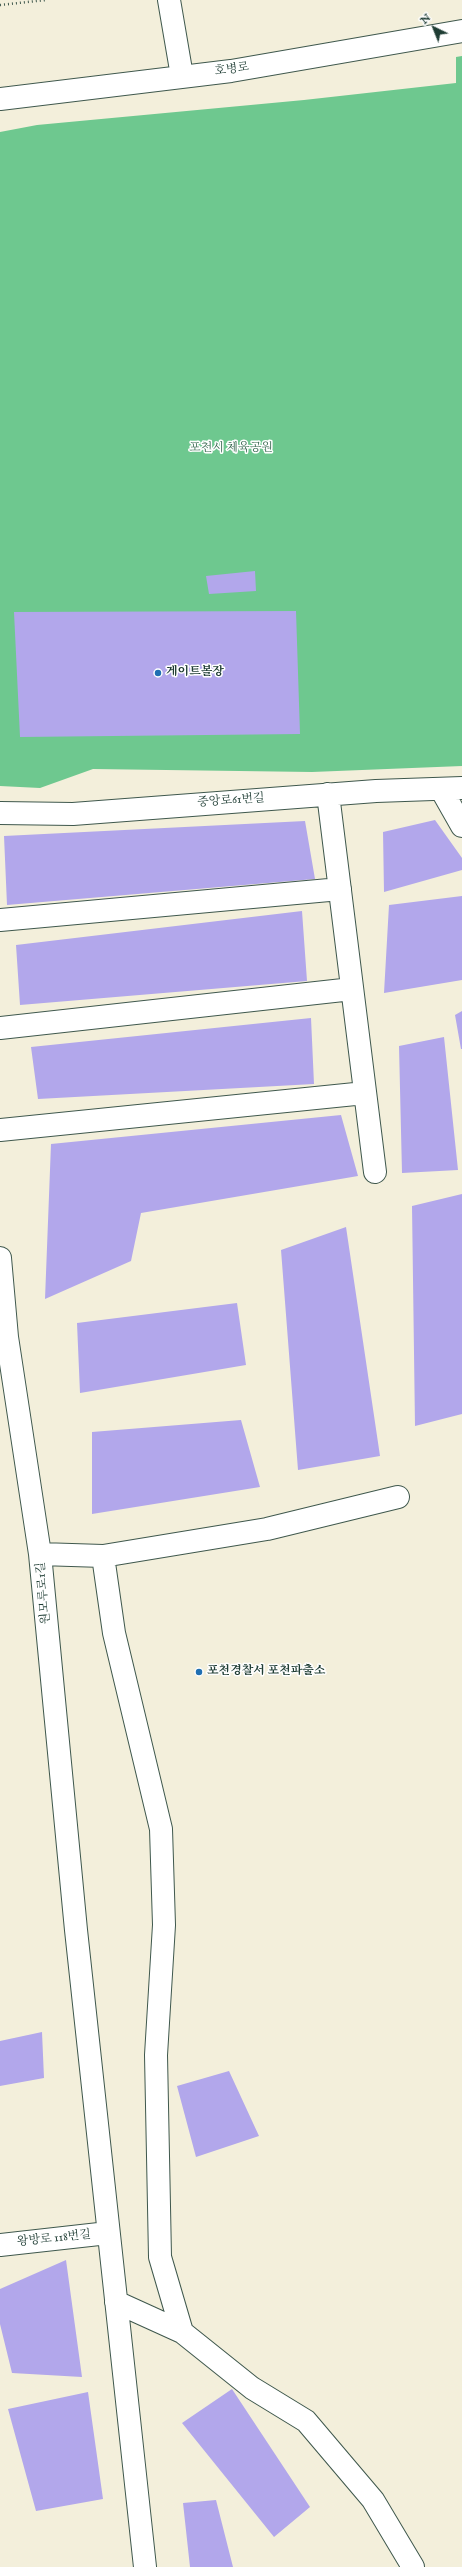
<!DOCTYPE html>
<meta charset="utf-8">
<style>
body{margin:0}
#map{position:relative;width:462px;height:2567px;overflow:hidden;background:#f3efdb;font-family:"IM FELL English",serif}
canvas{display:block}
.north{position:absolute;left:414px;top:8px;width:40px;height:40px;-webkit-text-stroke:3px #fff;paint-order:stroke;rotate:317deg;font-size:11px;font-weight:700;line-height:16px;text-align:center;color:#1f3d34}
.north::after{content:'';display:block;margin:auto;width:14px;height:18px;background:#1f3d34;clip-path:polygon(50% 0,100% 100%,50% 72%,0 100%)}
</style>
<div id="map">
<canvas width="462" height="2567"></canvas>
<div class="north">N</div>
</div>
<script>
const context = document.querySelector('canvas').getContext('2d');
context.lineJoin = 'round';
function fill(path, color) {
  context.fillStyle = color;
  context.fill(path, 'evenodd');
}
function shape(rows) {
  const path = new Path2D();
  for (const r of rows) {
    path.moveTo(r[0], r[1]);
    for (let i = 2; i < r.length; i += 2) path.lineTo(r[i], r[i + 1]);
  }
  return path;
}
function stroke(path, color, width, dash) {
  context.strokeStyle = color;
  context.lineWidth = width;
  context.lineCap = dash ? 'butt' : 'round';
  context.setLineDash(dash || []);
  context.stroke(path);
}
function label(font, color, halo, rows, align = 'center') {
  context.font = font + ' "IM FELL English","Noto Serif KR",serif';
  context.lineWidth = 3;
  context.setLineDash([]);
  context.textBaseline = 'middle';
  context.strokeStyle = halo;
  context.fillStyle = color;
  for (const [text, x, y, turn = 0] of rows) {
    context.save();
    context.translate(x, y);
    context.rotate((+turn || 0) * Math.PI / 180);
    context.textAlign = isNaN(turn) ? turn : align;
    if (halo) context.strokeText(text, 0, 0);
    context.fillText(text, 0, 0);
    context.restore();
  }
}
const green = shape([
 [462,56,462,766,312,772,93,769,40,788,0,786,0,132,37,125,304,100,456,83,456,57]
]);
const building = shape([
 [255,571,256,591,209,594,206,576],
 [296,611,300,734,20,737,14,612],
 [435,820,462,858,462,870,384,892,383,832],
 [305,821,315,879,7,905,4,836],
 [462,896,462,980,384,993,389,905],
 [302,911,307,981,20,1005,16,945],
 [462,1011,462,1049,461,1049,455,1015],
 [311,1018,314,1084,38,1099,31,1047],
 [444,1037,458,1170,402,1173,399,1046],
 [341,1115,358,1176,141,1213,131,1261,45,1299,51,1144],
 [462,1194,462,1414,415,1426,412,1206],
 [346,1227,380,1456,298,1470,281,1250],
 [237,1303,246,1365,80,1393,77,1323],
 [241,1420,260,1487,92,1514,92,1432],
 [42,2032,44,2078,0,2086,0,2041],
 [229,2071,259,2136,196,2157,177,2086],
 [66,2260,82,2377,12,2373,0,2324,0,2289],
 [232,2389,310,2507,274,2537,182,2423],
 [88,2392,103,2499,36,2511,8,2409],
 [216,2500,233,2567,190,2567,183,2503]
]);
const path = shape([
 [0,5,46,0]
]);
const minor = shape([
 [169,0,182,76],
 [0,99,231,71,462,31],
 [441,789,462,826],
 [328,794,375,1172],
 [0,813,73,814,376,791,462,788],
 [0,920,340,889],
 [0,1028,352,989],
 [0,1130,365,1093],
 [0,1258,7,1337,40,1554,76,1930,145,2567],
 [40,1554,103,1556,114,1633,161,1829,164,1925,156,2055,160,2257,182,2332],
 [103,1556,267,1529,398,1497],
 [0,2245,108,2233],
 [116,2302,182,2332,252,2388,306,2421,373,2500,413,2567]
]);
const markers = [
 [158,673,4,"#1f6fb2"],
 [199,1672,4,"#1f6fb2"]
];
const streetNames = [
 ["호병로",232,70,-8],
 ["중앙로61번길",231,801,-4],
 ["원모루로1길",44,1593,-95],
 ["왕방로 118번길",54,2239,-6]
];
const parkNames = [
 ["포천시 체육공원",231,449]
];
const poiNames = [
 ["게이트볼장",166,673],
 ["포천경찰서 포천파출소",207,1672]
];
fill(green, '#6ec88f');
fill(building, '#b2a7eb');
stroke(minor, '#3f584d', 24);
stroke(path, '#3f584d', 2.5, [1, 3]);
stroke(minor, '#fff', 22);
for (const [x, y, r, color] of markers) {
  const dot = new Path2D();
  dot.arc(x, y, r, 0, 2 * Math.PI);
  context.fillStyle = color;
  context.fill(dot);
  stroke(dot, '#fff', 1.5);
}
label('12px', '#1f3d34', '#fff', streetNames);
label('12px', '#37674f', '#fff', parkNames);
label('bold 12px', '#1f3d34', '#fff', poiNames, 'left');
</script>
